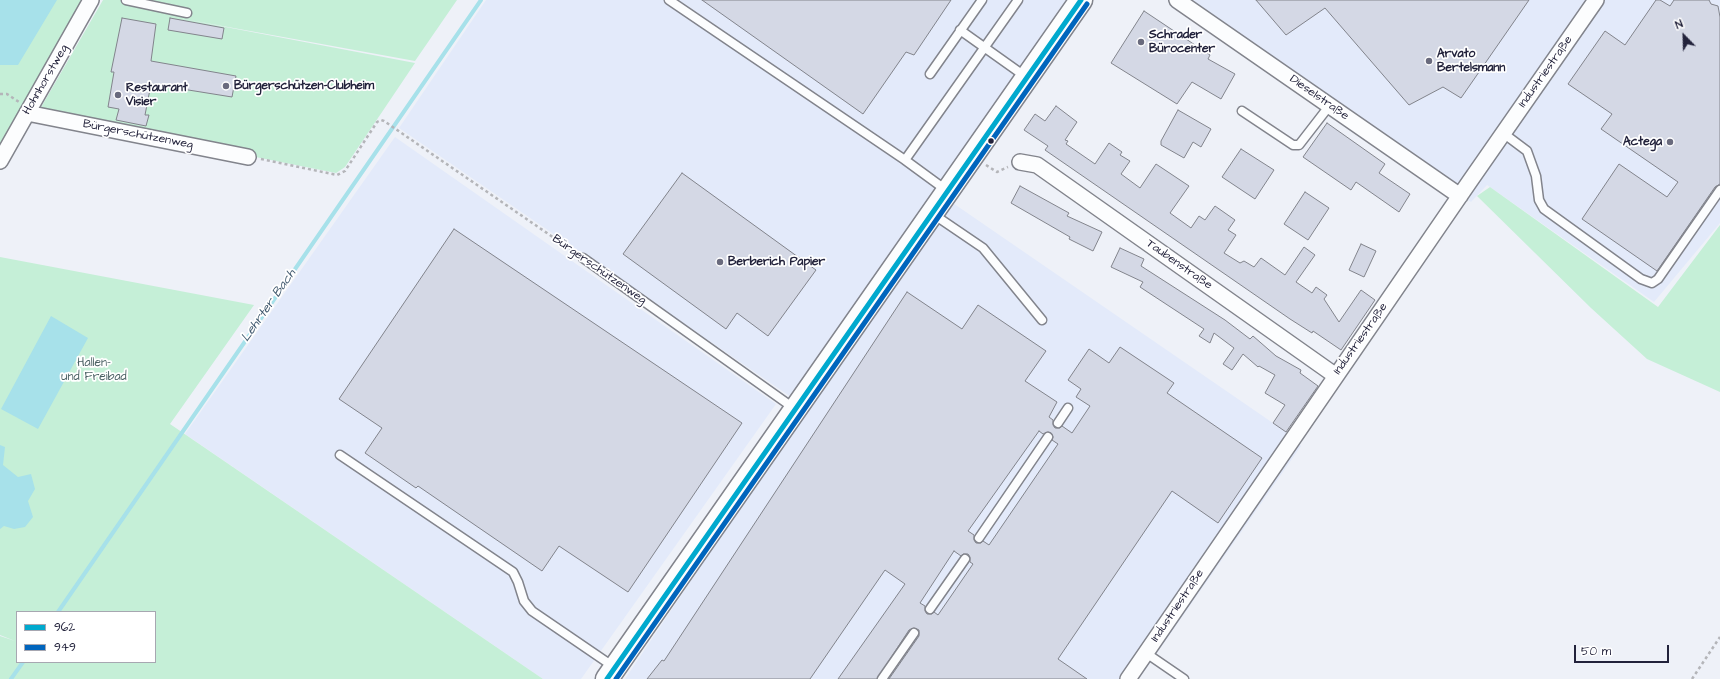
<!DOCTYPE html>
<meta charset="utf-8">
<style>
body{margin:0}
#map{position:relative;width:1720px;height:679px;overflow:hidden;background:#eef1f8;font-family:"Architects Daughter",sans-serif}
canvas{display:block}
.legend{position:absolute;left:16px;top:611px;width:140px;height:52px;box-sizing:border-box;background:#fff;border:1px solid #a7a7b1;margin:0;padding:5px 7px;list-style:none;font-size:12px;color:#22223b}
.legend li{display:flex;align-items:center;gap:8px;height:20px}
.legend b{width:20px;border:1px solid #a7a7b1}
.north{position:absolute;left:1664px;top:16px;width:40px;height:40px;-webkit-text-stroke:3px #fff;paint-order:stroke;rotate:337deg;font-size:11px;font-weight:700;line-height:16px;text-align:center;color:#22223b}
.north::after{content:'';display:block;margin:auto;width:14px;height:18px;background:#22223b;clip-path:polygon(50% 0,100% 100%,50% 72%,0 100%)}
.scale{position:absolute;left:1574px;top:645px;width:95px;height:18px;box-sizing:border-box;border:2px solid #22223b;border-top:0;padding-left:5px;font-size:12px;line-height:14px;white-space:nowrap;color:#22223b;-webkit-text-stroke:3px #fff;paint-order:stroke}
</style>
<div id="map">
<canvas width="1720" height="679"></canvas>
<ul class="legend">
<li><b style="height:5px;background:#00a9ce"></b>962</li>
<li><b style="height:5px;background:#0065bd"></b>949</li>
</ul>
<div class="north">N</div>
<div class="scale">50 m</div>
</div>
<script>
const context = document.querySelector('canvas').getContext('2d');
context.lineJoin = 'round';
function fill(path, color) {
  context.fillStyle = color;
  context.fill(path, 'evenodd');
}
function shape(rows) {
  const path = new Path2D();
  for (const r of rows) {
    path.moveTo(r[0], r[1]);
    for (let i = 2; i < r.length; i += 2) path.lineTo(r[i], r[i + 1]);
  }
  return path;
}
function stroke(path, color, width, dash) {
  context.strokeStyle = color;
  context.lineWidth = width;
  context.lineCap = dash ? 'butt' : 'round';
  context.setLineDash(dash || []);
  context.stroke(path);
}
function label(font, color, halo, rows, align = 'center') {
  context.font = font + ' "Architects Daughter",sans-serif';
  context.lineWidth = 3.5;
  context.setLineDash([]);
  context.textBaseline = 'middle';
  context.strokeStyle = halo;
  context.fillStyle = color;
  for (const [text, x, y, turn = 0] of rows) {
    context.save();
    context.translate(x, y);
    context.rotate((+turn || 0) * Math.PI / 180);
    context.textAlign = isNaN(turn) ? turn : align;
    if (halo) context.strokeText(text, 0, 0);
    context.fillText(text, 0, 0);
    context.restore();
  }
}
const built = shape([
 [486,0,1088,0,947,199,1286,432,1301,446,1139,679,625,679,807,408,399,128],
 [1188,0,1720,0,1720,223,1654,302,1487,185,1471,202],
 [395,137,776,404,581,679,543,679,185,434]
]);
const green = shape([
 [0,0,95,0,34,113,0,169],
 [103,0,457,0,415,61,173,17,415,63,345,167,336,173,44,115,40,109],
 [1490,187,1658,307,1720,225,1720,392,1647,359,1591,308,1477,196],
 [0,257,254,305,170,424,543,679,0,679,0,636,15,641,0,635],
 [17,612,155,612,155,662,17,662]
]);
const water = shape([
 [0,0,57,0,18,65,0,65],
 [51,316,88,338,38,429,1,409],
 [0,445,5,447,3,465,18,477,31,474,35,489,28,501,33,517,25,527,14,529,4,526,0,529]
]);
const stream = shape([
 [58,612,481,0],
 [11,679,23,662]
]);
const building = shape([
 [702,0,951,0,914,55,906,52,863,114,702,0],
 [1256,0,1529,0,1461,98,1443,87,1409,105,1325,8,1286,35,1256,0],
 [1656,0,1660,0,1670,6,1674,0,1709,0,1711,4,1718,6,1720,17,1720,184,1715,187,1657,271,1582,219,1619,164,1667,197,1678,182,1601,129,1612,114,1568,84,1605,31,1625,45,1656,0],
 [1144,11,1210,55,1208,59,1235,74,1221,99,1192,82,1177,104,1111,63,1144,11],
 [122,18,156,24,151,61,236,76,232,97,151,84,145,115,149,115,146,126,116,120,119,109,108,107,114,72,111,72,122,18],
 [170,18,224,28,222,39,168,30,170,18],
 [1056,106,1077,122,1065,140,1068,141,1066,144,1095,164,1109,143,1122,152,1120,155,1130,161,1121,174,1140,188,1156,164,1189,186,1170,213,1191,228,1199,216,1205,220,1215,206,1235,220,1228,230,1236,235,1224,253,1240,263,1244,261,1254,267,1261,258,1285,275,1304,247,1315,255,1296,282,1312,293,1316,287,1327,295,1324,299,1339,322,1361,290,1375,300,1341,350,1313,331,1312,333,1290,319,1045,150,1048,146,1024,130,1035,114,1045,121,1056,106],
 [1178,110,1211,129,1201,147,1193,142,1184,158,1161,145,1161,141,1178,110],
 [1327,123,1385,164,1379,173,1410,194,1399,212,1356,182,1351,190,1303,157,1327,123],
 [1241,149,1274,170,1255,199,1222,177,1241,149],
 [682,173,816,270,768,336,737,313,726,329,623,254,682,173],
 [1020,186,1069,213,1067,216,1102,232,1093,251,1069,239,1070,237,1011,203,1020,186],
 [1305,192,1329,208,1308,240,1284,224,1305,192],
 [454,229,742,423,628,592,559,546,542,571,418,486,416,488,365,453,382,428,339,399,454,229],
 [1361,244,1376,251,1364,277,1349,270,1361,244],
 [1120,248,1144,259,1141,266,1225,320,1250,339,1253,336,1276,356,1301,370,1300,373,1318,386,1286,432,1273,423,1285,405,1265,393,1275,375,1259,366,1258,367,1243,354,1232,370,1223,364,1234,348,1214,333,1210,343,1199,336,1204,329,1140,287,1143,282,1111,267,1120,248],
 [907,292,962,329,978,305,1046,351,1025,381,1057,402,1049,417,1053,420,1053,425,1055,428,1060,428,1062,426,1072,433,1090,406,1076,397,1081,389,1068,380,1089,349,1109,363,1120,347,1174,383,1167,393,1262,458,1218,523,1172,491,1058,659,1087,679,889,679,919,636,919,630,914,628,909,630,877,679,838,679,905,584,885,570,810,679,647,679,662,660,664,661,907,292],
 [1039,431,1043,434,1048,432,1051,433,1053,437,1052,440,1058,444,989,545,983,541,981,543,976,543,974,540,974,535,968,531,1039,431],
 [954,551,961,556,963,554,968,554,970,557,970,562,973,564,938,615,934,612,932,614,927,614,925,611,925,606,920,603,954,551]
]);
const path = shape([
 [0,94,7,94,19,102],
 [261,159,337,175,345,171,377,122,381,120,384,121,576,253],
 [986,165,997,172,1008,167],
 [1692,679,1720,637]
]);
const lane = shape([
 [126,0,187,13],
 [669,0,905,160],
 [960,30,1026,77],
 [930,74,982,0],
 [1242,111,1293,145,1299,145,1330,105],
 [1503,133,1527,151,1536,176,1539,200,1544,209,1641,279,1652,283,1658,279,1720,190],
 [946,190,905,160,1018,0],
 [933,214,983,248,1042,320],
 [583,258,795,409],
 [1058,423,1068,408],
 [340,455,513,572,518,582,524,601,532,611,614,667],
 [979,538,1048,437],
 [930,609,965,559],
 [1146,653,1184,679],
 [882,679,914,633]
]);
const street = shape([
 [1177,0,1460,196],
 [27,113,248,157],
 [0,161,91,0],
 [1020,162,1037,165,1336,376],
 [1128,679,1470,181,1596,0]
]);
const secondary = shape([
 [607,679,1081,0]
]);
const bus1 = shape([
 [607,679,1081,0]
]);
const bus2 = shape([
 [616,679,1087,4]
]);
const markers = [
 [1141,42,4,"#696a7d"],
 [1429,61,4,"#696a7d"],
 [226,86,4,"#696a7d"],
 [118,95,4,"#696a7d"],
 [991,141,3.5,"#22223b"],
 [1670,142,4,"#696a7d"],
 [720,262,4,"#696a7d"]
];
const poiNames = [
 ["Schrader",1149,35],
 ["Bürocenter",1149,49],
 ["Arvato",1437,54],
 ["Bertelsmann",1437,68],
 ["Bürgerschützen-Clubheim",234,86],
 ["Restaurant",126,88],
 ["Visier",126,102],
 ["Actega",1662,142,"right"],
 ["Berberich Papier",728,262]
];
const streetNames = [
 ["Industriestraße",1546,72,-55],
 ["Hohnhorstweg",46,80,-60],
 ["Dieselstraße",1319,98,35],
 ["Bürgerschützenweg",138,135,11],
 ["Taubenstraße",1179,265,35],
 ["Bürgerschützenweg",599,270,35],
 ["Industriestraße",1361,339,-55],
 ["Industriestraße",1178,606,-56]
];
const parkNames = [
 ["Hallen-",94,363],
 ["und Freibad",94,377]
];
const waterNames = [
 ["Lehrter Bach",269,306,-55]
];
fill(built, '#e3eafa');
fill(green, '#c5efd7');
fill(water, '#a7e1ea');
stroke(stream, '#a7e1ea', 4);
fill(building, '#d4d8e5');
stroke(building, '#82848c', 1);
stroke(lane, '#82848c', 11);
stroke(street, '#82848c', 18);
stroke(secondary, '#82848c', 25);
stroke(path, '#b4b5b9', 2.5, [3, 3]);
stroke(lane, '#fcfdfe', 8);
stroke(street, '#fcfdfe', 15);
stroke(secondary, '#fcfdfe', 22);
stroke(bus1, '#00a9ce', 5);
stroke(bus2, '#0065bd', 5);
for (const [x, y, r, color] of markers) {
  const dot = new Path2D();
  dot.arc(x, y, r, 0, 2 * Math.PI);
  context.fillStyle = color;
  context.fill(dot);
  stroke(dot, '#fff', 1.5);
}
label('bold 12px', '#22223b', '#fff', poiNames, 'left');
label('12px', '#22223b', '#fff', streetNames);
label('12px', '#495f62', '#fff', parkNames);
label('italic 13px', '#41596e', '#fff', waterNames);
</script>
